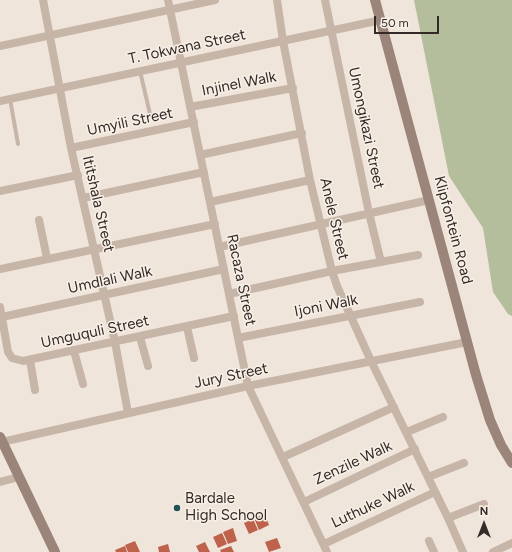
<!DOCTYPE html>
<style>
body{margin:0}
#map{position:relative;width:512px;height:552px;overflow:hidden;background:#f0e5db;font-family:Figtree,sans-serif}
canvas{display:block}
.north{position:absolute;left:464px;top:504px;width:40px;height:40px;-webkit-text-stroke:3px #f8f0e7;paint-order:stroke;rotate:0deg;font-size:11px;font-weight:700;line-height:16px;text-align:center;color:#342b28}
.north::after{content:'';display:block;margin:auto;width:14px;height:18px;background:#342b28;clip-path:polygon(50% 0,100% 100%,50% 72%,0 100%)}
.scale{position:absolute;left:374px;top:16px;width:65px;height:18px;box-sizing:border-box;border:2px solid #342b28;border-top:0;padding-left:5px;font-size:12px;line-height:14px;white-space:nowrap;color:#342b28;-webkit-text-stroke:3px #f8f0e7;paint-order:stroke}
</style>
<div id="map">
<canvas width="512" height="552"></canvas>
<div class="north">N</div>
<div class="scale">50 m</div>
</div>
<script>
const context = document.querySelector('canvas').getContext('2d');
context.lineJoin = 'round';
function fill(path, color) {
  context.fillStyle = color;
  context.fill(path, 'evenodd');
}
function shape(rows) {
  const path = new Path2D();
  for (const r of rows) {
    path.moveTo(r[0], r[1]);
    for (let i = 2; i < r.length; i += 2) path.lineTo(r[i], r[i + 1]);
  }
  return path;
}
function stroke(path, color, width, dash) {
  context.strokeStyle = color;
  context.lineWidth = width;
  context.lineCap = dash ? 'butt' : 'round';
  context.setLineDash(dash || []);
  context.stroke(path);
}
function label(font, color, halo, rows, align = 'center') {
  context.font = font + ' Figtree,sans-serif';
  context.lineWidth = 3;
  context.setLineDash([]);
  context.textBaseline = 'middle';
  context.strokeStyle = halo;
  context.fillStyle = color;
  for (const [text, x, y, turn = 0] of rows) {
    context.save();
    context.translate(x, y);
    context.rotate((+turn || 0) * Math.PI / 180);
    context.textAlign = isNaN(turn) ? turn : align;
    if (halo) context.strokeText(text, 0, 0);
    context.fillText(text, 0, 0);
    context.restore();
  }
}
const green = shape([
 [414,0,512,0,512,316,508,314,493,292,483,228,449,176]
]);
const building = shape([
 [265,514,269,525,259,530,254,518],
 [253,519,258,530,249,534,244,523],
 [233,528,237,541,228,544,223,532],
 [222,533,227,544,218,548,213,537],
 [277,538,281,548,269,552,265,542],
 [135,541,140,552,128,552,125,545],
 [205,542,210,552,199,552,196,546],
 [168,544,170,552,159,552,158,547],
 [125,546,127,552,116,552,115,550],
 [231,546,234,552,221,552,220,550]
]);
const lane = shape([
 [140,71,150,114],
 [10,99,18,144]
]);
const street = shape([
 [43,0,71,148,115,342,128,413],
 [168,0,248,386,327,552],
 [277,0,283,41,310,180,332,271,337,286,371,361,448,518,463,552],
 [325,0,369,213,381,262],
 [0,46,215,0],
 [0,101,381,20],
 [190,107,293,88],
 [71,148,194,122],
 [200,155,302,133],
 [0,191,78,175],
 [83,198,204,172],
 [210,202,310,180],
 [39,220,47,258],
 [219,247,429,200],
 [0,269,215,224],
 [229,294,332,271,418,255],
 [0,307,8,352,12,358,23,361,234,316],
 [2,317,224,269],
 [187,327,194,358],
 [140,337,148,366],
 [238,338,420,302],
 [74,351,83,384],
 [30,360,35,390],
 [407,432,443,417],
 [2,442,248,386,467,342],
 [283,457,394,407],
 [428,477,464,463],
 [0,482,19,477],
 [304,502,415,449],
 [448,518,484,504],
 [429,541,434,552],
 [324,544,435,492],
 [493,552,512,543]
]);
const secondary = shape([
 [375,0,476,375,490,420,501,445,512,463],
 [0,437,55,552]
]);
const markers = [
 [177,508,4,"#205253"]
];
const streetNames = [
 ["T. Tokwana Street",187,47,-12],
 ["Injinel Walk",239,84,-11],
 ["Umyili Street",130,122,-12],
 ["Umongikazi Street",366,128,78],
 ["Ititshala Street",98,204,77],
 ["Anele Street",334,219,77],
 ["Klipfontein Road",453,230,75],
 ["Umdlali Walk",110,280,-12],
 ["Racaza Street",241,280,78],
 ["Ijoni Walk",326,306,-11],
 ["Umguquli Street",95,332,-12],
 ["Jury Street",231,376,-12],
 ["Zenzile Walk",353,463,-25],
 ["Luthuke Walk",373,505,-25]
];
const poiNames = [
 ["Bardale",185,499],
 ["High School",185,516]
];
fill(green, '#b4be9c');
fill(building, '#be624b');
stroke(lane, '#c7b5a8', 4);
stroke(street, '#c7b5a8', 8);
stroke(secondary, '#9b8479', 10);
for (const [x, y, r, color] of markers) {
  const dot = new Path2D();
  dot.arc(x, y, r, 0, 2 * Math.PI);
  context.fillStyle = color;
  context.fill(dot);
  stroke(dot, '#f8f0e7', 1.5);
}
label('15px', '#342b28', '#f8f0e7', streetNames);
label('15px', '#342b28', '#f8f0e7', poiNames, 'left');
</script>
